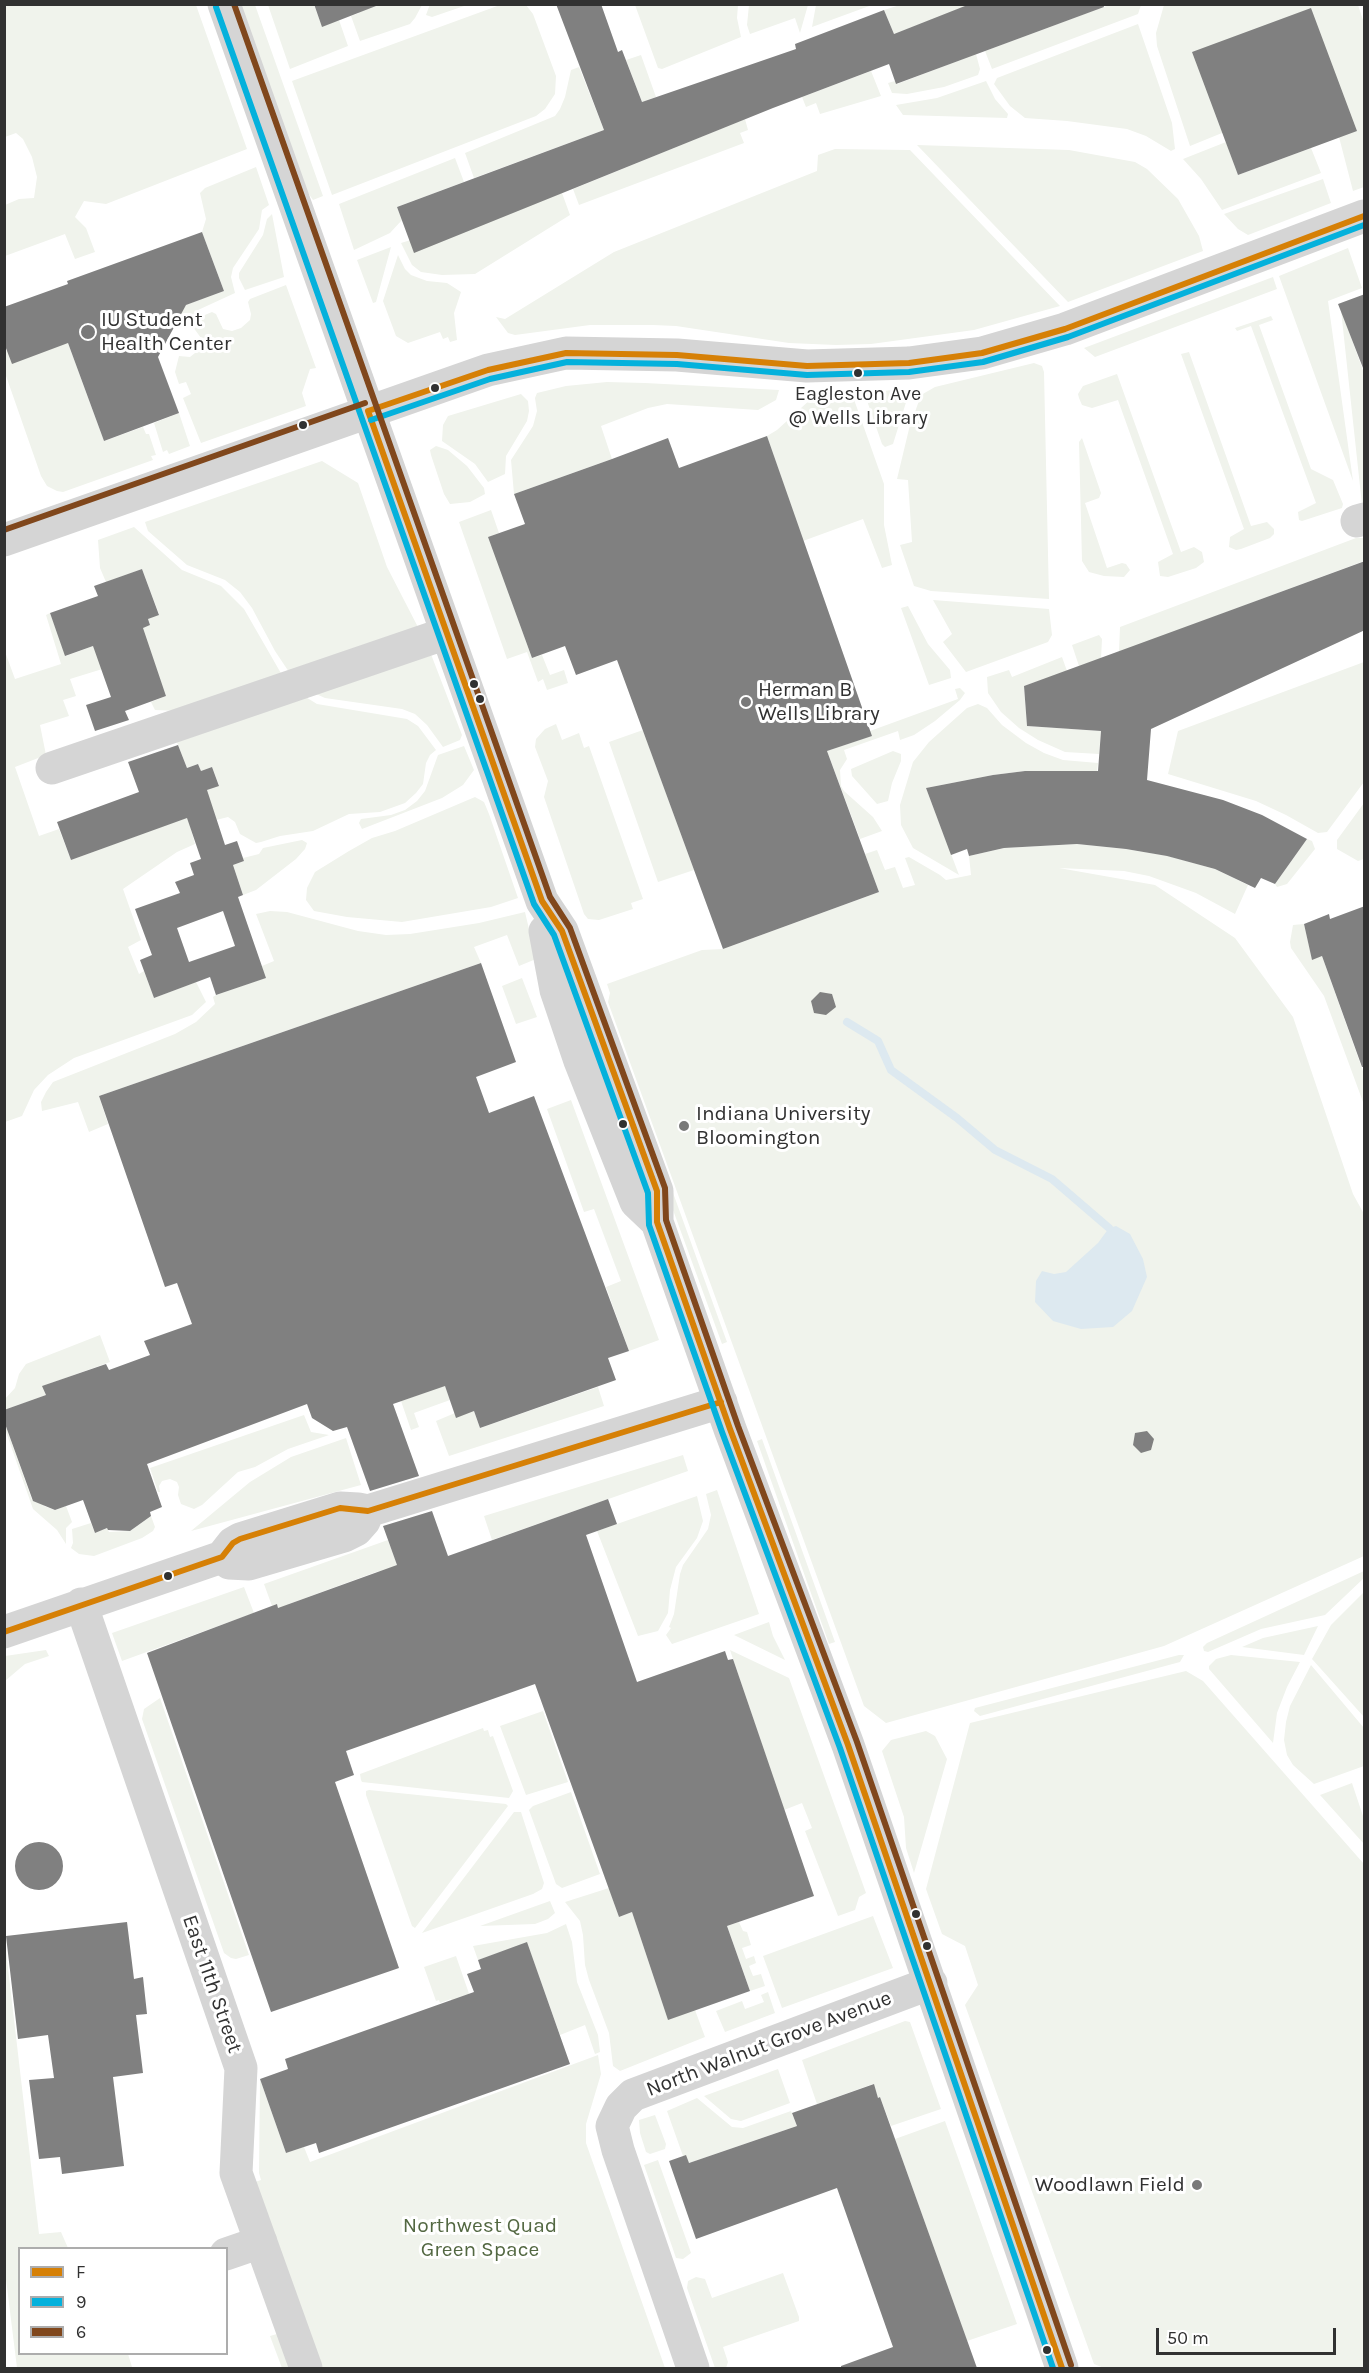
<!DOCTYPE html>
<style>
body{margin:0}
#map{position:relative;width:1369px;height:2373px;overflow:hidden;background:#fff;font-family:Karla,sans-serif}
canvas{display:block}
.frame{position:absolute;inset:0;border:6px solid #313131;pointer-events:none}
.legend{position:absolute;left:18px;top:2247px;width:210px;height:108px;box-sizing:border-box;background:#fff;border:2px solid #adadad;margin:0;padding:8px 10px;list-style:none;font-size:18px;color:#313131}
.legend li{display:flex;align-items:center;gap:12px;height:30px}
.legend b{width:30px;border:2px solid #adadad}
.scale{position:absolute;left:1156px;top:2328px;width:180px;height:27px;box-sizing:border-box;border:3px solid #313131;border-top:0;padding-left:8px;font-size:18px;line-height:21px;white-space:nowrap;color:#313131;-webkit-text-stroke:4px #fff;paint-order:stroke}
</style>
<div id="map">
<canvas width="1369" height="2373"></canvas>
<div class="frame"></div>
<ul class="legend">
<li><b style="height:8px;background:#d68006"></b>F</li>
<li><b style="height:8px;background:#04b1dc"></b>9</li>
<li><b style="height:8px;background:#80471c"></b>6</li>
</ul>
<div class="scale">50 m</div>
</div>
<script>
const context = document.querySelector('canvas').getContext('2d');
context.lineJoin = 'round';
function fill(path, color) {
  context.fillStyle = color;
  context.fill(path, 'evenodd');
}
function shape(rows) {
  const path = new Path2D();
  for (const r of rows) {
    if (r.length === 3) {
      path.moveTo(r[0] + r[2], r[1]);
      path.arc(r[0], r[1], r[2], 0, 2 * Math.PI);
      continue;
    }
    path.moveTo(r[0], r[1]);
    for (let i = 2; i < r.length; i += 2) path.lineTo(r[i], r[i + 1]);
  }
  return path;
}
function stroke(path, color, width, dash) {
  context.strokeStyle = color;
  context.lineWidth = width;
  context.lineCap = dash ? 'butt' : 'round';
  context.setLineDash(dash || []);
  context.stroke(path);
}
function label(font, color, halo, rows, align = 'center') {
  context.font = font + ' Karla,sans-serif';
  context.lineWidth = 6;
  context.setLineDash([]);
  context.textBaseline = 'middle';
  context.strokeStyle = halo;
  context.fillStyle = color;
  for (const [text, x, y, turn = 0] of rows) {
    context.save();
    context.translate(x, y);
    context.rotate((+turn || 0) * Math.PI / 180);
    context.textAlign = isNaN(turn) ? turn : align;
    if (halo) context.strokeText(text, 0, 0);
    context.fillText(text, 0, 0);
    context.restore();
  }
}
const green = shape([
 [5,4,196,5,247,149,106,204,84,201,75,217,86,228,95,252,75,259,65,234,5,256,5,205,19,199,34,198,37,177,32,157,23,139,16,133,5,137],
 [430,4,467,4,467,5,432,17,426,15],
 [239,5,255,5,323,196,313,200,306,190],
 [268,5,314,5,322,26,339,20,348,46,290,69],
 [356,5,422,5,415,18,410,24,360,41,351,16,359,13],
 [526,5,533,14,556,76,555,94,545,109,536,116,332,195,292,81,500,5],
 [635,5,738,5,737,18,741,37,662,69,658,68],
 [749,5,749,4,808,5,800,33,795,18,750,34,747,25],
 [816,5,816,4,872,5,812,27],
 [900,5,970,5,894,34,884,10],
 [1109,5,1141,5,1138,14,992,69,985,51],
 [1164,5,1358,5,1364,23,1364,187,1353,191,1339,137,1222,133,1190,146,1157,46,1156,33],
 [1138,24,1172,123,1175,149,1171,151,1146,136,1127,129,1067,121,1025,118,1010,106,994,84,997,78],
 [976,54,980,69,978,75,944,87,907,94,892,93,888,83,895,81,897,84],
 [641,55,656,97,642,102,626,60],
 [579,67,604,130,474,178,465,153,555,116,560,109,565,97,571,70],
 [871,71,881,96,820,114,816,103,806,107,802,97],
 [986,81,995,99,1008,114,1007,118,903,115,896,105,937,98],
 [745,119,748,130,740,133,744,143,579,205,573,189],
 [1226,142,1238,175,1311,148,1321,173,1222,210,1201,179,1183,159],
 [917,145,1069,150,1135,162,1147,169,1178,199,1199,236,1203,251,1068,302],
 [835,149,910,150,1060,306,974,330,871,344,836,345,789,343,676,326,653,325,590,325,515,335,508,333,496,317,505,319,614,252,817,171,818,155],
 [455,158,464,182,397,207,402,220,390,233,354,250,339,204],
 [256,167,269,205,262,210,259,229,233,268,231,277,235,293,198,310,184,325,177,321,166,312,224,291,202,232,206,219,200,193,205,188],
 [1323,179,1331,203,1248,235,1238,229,1224,214],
 [562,193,570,215,475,274,442,275,421,272,412,265,401,243],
 [272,214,284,277,245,290,239,278,239,273,263,235,267,219],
 [391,247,376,302,373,303,357,260],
 [1348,248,1362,288,1328,301,1353,481,1279,276],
 [398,255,405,269,411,275,427,281,447,283,461,292,454,313,457,340,450,342,448,337,443,339,440,332,408,343,396,336,383,301],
 [1273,277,1277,289,1095,357,1084,348],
 [286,285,316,368,310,369,302,393,306,406,201,443,183,398,191,394,186,382,179,384,175,372,179,356,190,357,200,349,201,338,193,327,196,322,200,317,212,312,216,314,223,329,232,331,241,328,250,320,251,314,248,302,250,299],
 [1341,310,1364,373,1364,504,1362,505],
 [1271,316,1273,320,1259,325,1311,469,1333,480,1343,504,1342,508,1302,521,1299,520,1298,512,1316,503,1251,326,1237,331,1235,328],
 [68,343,104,441,143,427,146,434,149,434,156,455,151,456,153,460,63,492,57,491,47,486,41,476,5,373,4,351],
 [1189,352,1251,526,1267,522,1274,529,1274,534,1270,538,1241,549,1236,550,1229,547,1230,537,1244,529,1181,354],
 [1034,363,1042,366,1044,372,1049,599,931,591,914,586,900,545,912,542,908,480,897,479,909,429,921,395,935,387],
 [1117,374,1181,552,1194,547,1202,552,1204,562,1196,568,1168,577,1160,576,1158,562,1173,554,1118,400,1092,408,1082,405,1079,398,1078,394,1083,386],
 [607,382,645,383,779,390,776,400,758,410,667,404,648,408,601,426,612,459,514,494,511,460,533,426,537,411,535,398,537,393,566,386],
 [907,389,908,396,893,444,885,447,882,444,865,395,869,392],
 [833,390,851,391,884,484,884,525,892,565,882,568,863,519,803,541,767,436,777,430,812,398,824,392],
 [521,394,528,401,529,411,527,421,506,456,505,474,488,482,475,464,442,441,443,425,448,416],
 [179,413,190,446,169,454,167,450,163,452,154,423],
 [1082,438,1101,493,1099,498,1085,503,1107,568,1122,563,1126,564,1130,570,1124,577,1104,576,1089,572,1082,561,1079,442],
 [436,446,448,450,467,466,484,488,485,494,470,502,450,504,444,494,431,455,430,450],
 [322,461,358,483,387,567,421,633,293,678,275,651,252,608,240,592,225,580,187,565,148,531,145,522],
 [491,510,499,533,489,537,532,658,542,655,550,675,564,670,568,683,547,690,543,679,538,682,527,652,507,659,459,522],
 [134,527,182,570,221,586,244,609,286,682,180,711,155,710,151,702,166,696,151,654,70,679,76,696,63,700,69,716,40,725,46,755,15,767,39,836,59,829,71,860,202,812,207,790,219,785,212,767,201,771,198,764,187,768,175,737,296,691,317,704,407,719,418,726,436,750,430,755,426,763,423,784,416,793,405,803,380,812,349,814,313,831,280,836,261,842,256,843,240,834,235,822,228,817,216,820,215,818,190,826,195,844,177,852,123,889,141,940,128,947,139,974,144,971,154,998,196,982,206,1002,192,1015,74,1058,48,1075,34,1090,22,1116,5,1122,4,649,15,679,61,664,46,615,50,613,66,656,150,625,148,619,159,614,142,569,106,582,100,568,98,540],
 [1356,538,1364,538,1364,561,1119,652,1120,627],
 [933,600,1049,609,1052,635,1048,642,966,672,943,642,952,634],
 [908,606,928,644,950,670,951,678,929,685,901,608],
 [1099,635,1102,639,1101,659,1079,666,1072,645],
 [429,649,462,735,460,740,443,747,427,725,415,714,402,709,325,698,305,689],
 [1062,657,1067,671,1024,686,1027,726,1101,731,1099,754,1065,752,1038,740,1019,728,1001,712,988,693,987,677,1009,670,1012,677],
 [1364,662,1364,782,1327,832,1318,833,1286,815,1256,801,1168,774,1178,731],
 [960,688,965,693,960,700,935,721,914,735,900,740,898,731,844,750,847,759,840,770,841,786,844,791,873,817,882,831,860,839,827,751,871,736,870,731,958,699,955,689],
 [978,704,987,708,1002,725,1026,743,1044,753,1063,760,1098,763,1097,771,1025,771,993,775,926,788,959,875,913,848,901,825,900,805,913,762,929,742,967,708],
 [556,724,562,740,579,733,584,748,589,746,643,899,631,903,633,909,599,920,588,919,584,914,544,797,548,781,535,747,536,739,545,729],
 [643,730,694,870,658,882,609,742],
 [464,746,474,770,463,785,442,798,362,829,359,823,361,819,391,815,405,810,417,801,425,791,438,755],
 [893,751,901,754,901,761,892,783,888,801,877,804,852,776,851,769],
 [475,797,484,802,489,814,518,898,491,907,402,922,347,917,314,911,306,900,307,888,315,872,349,851,372,838,395,831],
 [1364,803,1364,859,1358,861,1337,849,1337,840],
 [1307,839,1312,841,1315,849,1287,884,1277,887,1275,884],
 [302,840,307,843,305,849,296,859,256,890,243,895,233,865,244,861,243,858,259,854,263,848],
 [1077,844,1126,849,1168,856,1215,869,1248,885,1235,914,1196,893,1149,876,1124,871,1059,868,1155,885,1235,938,1293,1017,1353,1194,1364,1214,1364,1556,1164,1646,886,1723,864,1706,608,1002,610,993,607,984,702,950,723,949,879,892,865,854,877,850,885,870,895,867,903,888,915,885,905,858,909,857,940,875,946,880,971,875,969,856,1004,848],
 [270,911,287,912,358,931,386,935,410,934,479,923,525,912,536,959,519,966,507,935,474,947,481,963,99,1096,108,1124,89,1132,78,1102,42,1111,41,1102,46,1092,53,1082,175,1034,196,1022,215,1004,213,997,216,995,265,978,262,966,274,961,256,914],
 [1304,924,1312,959,1322,956,1364,1074,1364,1101,1363,1102,1324,996,1291,948,1290,942,1293,925],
 [522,978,537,1017,516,1024,502,986],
 [630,1074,727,1342,722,1344,624,1076],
 [571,1100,659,1340,629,1351,606,1287,621,1281,594,1209,584,1212,547,1109],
 [100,1335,110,1362,43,1386,46,1395,5,1410,4,1400,15,1388,19,1374,26,1364],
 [439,1369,450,1400,414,1413,419,1427,411,1430,401,1401,427,1392],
 [598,1387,604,1406,449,1456,436,1421,455,1413,474,1411,480,1428],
 [304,1415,311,1432,329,1435,288,1449,255,1467,238,1472,202,1505,194,1509,181,1504,178,1495,179,1487,177,1482,170,1479,162,1481,159,1486,160,1492,158,1492,150,1468],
 [4,1421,32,1500,41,1497,44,1506,55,1510,66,1506,72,1522,66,1528,66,1544,57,1530,33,1509,5,1429],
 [346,1438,361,1485,191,1531,250,1482,291,1457],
 [762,1439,835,1642,829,1644,757,1441],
 [683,1455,688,1471,492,1540,484,1516],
 [717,1490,759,1614,672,1644,666,1635,671,1628,669,1627,674,1614,680,1574,683,1565,708,1529,711,1515,706,1494],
 [697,1496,703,1521,697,1538,676,1567,670,1590,668,1613,658,1631,638,1636,597,1531],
 [151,1516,155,1527,153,1531,142,1538,94,1556,79,1554,71,1548,73,1543,72,1529,91,1523,95,1533,107,1528,109,1532,130,1531],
 [388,1540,398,1567,376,1572,289,1604,280,1613,277,1604,272,1606,264,1584],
 [1364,1571,1364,1578,1325,1615,1261,1629,1208,1652,1204,1651,1203,1647,1207,1643],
 [244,1587,254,1613,122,1661,112,1633],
 [1364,1592,1364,1717,1312,1659,1331,1625],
 [769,1622,773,1636,785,1660,734,1635],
 [1318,1626,1304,1655,1242,1647,1263,1638],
 [46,1650,49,1656,25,1664,5,1681,5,1656],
 [730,1650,789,1678,866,1893,859,1897,855,1910,838,1916,805,1831,812,1828,802,1803,784,1810],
 [1179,1655,1184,1655,1180,1662,980,1716,974,1711,975,1708],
 [1231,1655,1300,1662,1287,1687,1277,1713,1273,1743,1209,1669,1209,1666,1216,1659],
 [1311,1665,1364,1728,1364,1766,1314,1784,1293,1765,1287,1755,1284,1740,1286,1722,1290,1706],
 [1186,1671,1203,1681,1364,1864,1364,2368,1104,2368,1094,2364,965,2005,978,1985,965,1946,942,1934,926,1889,970,1723],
 [160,1698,249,1955,236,1959,231,1958,224,1953,142,1719,144,1709],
 [543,1711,568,1782,526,1795,500,1726],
 [483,1728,484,1731,488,1730,490,1737,493,1736,513,1791,509,1798,362,1782,361,1780,360,1774],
 [926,1731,935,1736,947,1759,914,1873,906,1848,904,1817,882,1751,891,1740],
 [1352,1783,1364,1819,1364,1844,1320,1795],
 [369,1790,506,1804,508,1806,415,1928,412,1926,366,1795,366,1791],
 [571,1792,600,1874,562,1888,556,1884,529,1810,533,1806],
 [514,1812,521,1812,544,1883,542,1889,533,1894,422,1933],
 [609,1888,619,1917,632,1912,668,2019,695,2010,705,2037,620,2071,613,2066,609,2033,589,1980,585,1965,583,1935,580,1921,565,1902],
 [550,1901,555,1913,548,1919,535,1924,480,1926],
 [873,1916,893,1968,782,2008,763,1956],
 [739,1922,743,1931,747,1932,751,1945,742,1948,746,1959,754,1956,756,1963,749,1966,753,1976,761,1974,765,1986,750,1991,727,1926],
 [566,1924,572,1942,577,1982,598,2035,600,2052,595,2054,585,2025,560,2035,527,1943,478,1960,473,1946,547,1933],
 [5,1942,39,2234,61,2232,68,2248,20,2248,20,2354,128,2354,132,2367,127,2368,17,2368,4,2263],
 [456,1956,475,2011,457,2017,451,1999,440,2003,439,2000,436,2001,424,1967],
 [768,1992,775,2013,725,2032,716,2011,742,2001,745,2009,764,2002,761,1995],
 [905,2021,910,2022,941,2109,891,2126,880,2097,878,2098,873,2084,817,2104,802,2060],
 [598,2055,601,2074,586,2124,586,2143,665,2368,317,2368,252,2183,261,2180,259,2173,260,2079,286,2153,304,2147,310,2162],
 [778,2069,790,2103,741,2121,731,2119,704,2096],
 [697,2098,732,2127,743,2128,791,2111,797,2126,689,2163,683,2156,667,2111],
 [655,2115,666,2144,665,2149,650,2154,646,2152,640,2133,639,2120],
 [945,2121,1017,2324,967,2341,895,2139],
 [658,2160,691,2253,683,2259,676,2258,644,2165],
 [783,2273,799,2317,799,2321,723,2347,728,2362,726,2368,715,2368,687,2288,688,2281,696,2277,705,2279,712,2298],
 [277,2334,289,2368,282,2368,270,2336]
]);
const water = shape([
 [1116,1226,1130,1234,1143,1259,1147,1277,1132,1311,1113,1327,1081,1329,1053,1321,1035,1302,1036,1281,1042,1271,1054,1274,1066,1272,1098,1243,1109,1228]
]);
const stream = shape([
 [847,1022,878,1041,891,1070,957,1118,995,1150,1052,1179,1109,1228]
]);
const building = shape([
 [314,4,376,4,376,6,322,27],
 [556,4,601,4,618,52,622,50,642,102,796,49,795,44,884,10,894,34,970,4,1103,4,1104,7,896,84,889,64,773,108,414,253,397,207,604,130],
 [1311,8,1357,131,1238,175,1192,52],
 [202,232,224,291,186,305,158,357,179,413,104,441,68,343,12,364,4,343,4,307,68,284,67,281],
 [1365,294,1365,368,1363,368,1338,304],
 [767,436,872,736,827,751,879,892,723,949,617,660,576,675,565,646,532,658,488,537,525,524,514,494,612,459,668,438,679,468],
 [1365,561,1365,630,1151,729,1147,780,1223,800,1262,815,1307,839,1275,884,1261,878,1255,888,1215,869,1167,856,1126,849,1077,844,1004,848,969,856,967,849,951,855,926,788,993,775,1025,771,1098,771,1101,731,1027,726,1024,686],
 [142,569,159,615,148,619,150,625,143,628,166,696,125,711,129,720,95,731,86,705,111,697,93,646,65,656,50,613,98,596,94,586],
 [178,745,187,768,198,764,201,771,212,767,219,786,207,790,225,845,237,841,244,861,233,865,243,895,238,897,266,978,216,995,210,977,154,998,140,960,152,955,135,909,180,893,175,882,194,875,190,863,201,859,187,818,71,860,57,822,139,792,128,762],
 [223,911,235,946,189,962,177,928],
 [1365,906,1365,1067,1362,1067,1322,956,1312,960,1304,924,1329,914,1330,919],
 [481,963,516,1062,476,1077,489,1113,534,1096,629,1351,608,1358,616,1380,480,1428,474,1411,456,1418,445,1386,393,1404,419,1476,370,1491,347,1427,333,1431,312,1418,307,1404,147,1464,162,1507,150,1512,151,1516,130,1531,108,1530,107,1528,95,1533,83,1500,55,1510,33,1501,4,1421,4,1410,46,1395,42,1386,106,1364,109,1370,150,1355,144,1341,192,1324,177,1283,165,1287,99,1096],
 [820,992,832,994,836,1007,826,1015,814,1013,811,1001],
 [1147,1431,1154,1439,1151,1450,1141,1453,1133,1445,1135,1433],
 [608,1499,617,1524,586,1535,637,1682,725,1651,728,1660,733,1659,814,1896,727,1926,750,1991,668,2020,632,1912,619,1917,535,1684,346,1751,354,1775,335,1782,399,1968,271,2012,147,1653,277,1604,278,1608,397,1565,383,1526,432,1511,448,1556],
 [39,1866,24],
 [127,1922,134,1979,143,1977,147,2014,136,2015,143,2073,113,2077,124,2166,62,2174,60,2157,39,2159,29,2080,54,2078,48,2035,18,2039,6,1936],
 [527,1942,570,2064,319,2153,316,2143,286,2153,260,2079,288,2069,285,2059,474,1992,467,1974,481,1969,478,1960],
 [874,2084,878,2098,880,2097,977,2368,841,2368,841,2366,893,2347,837,2188,696,2239,669,2161,686,2155,689,2163,797,2126,792,2113]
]);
const minor = shape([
 [224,4,542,901,562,931,657,1191,657,1222,730,1429,848,1745,1062,2368],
 [1357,521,1364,519],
 [4,540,488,370,566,353,677,355,807,366,909,363,982,353,1065,329,1364,216],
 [52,768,447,633],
 [545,931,556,990,580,1061,636,1202,657,1222],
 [222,1557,229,1563,249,1564,344,1536,356,1530,364,1521,368,1511],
 [81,1604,241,2068,236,2173,306,2368],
 [4,1632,222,1557,233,1543,240,1539,340,1508,358,1509,368,1511,721,1402],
 [226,2254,261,2242],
 [693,2368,618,2150,612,2126,621,2107,633,2095,931,1983]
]);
const bus1 = shape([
 [4,1632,222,1557,233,1543,240,1539,340,1508,368,1511,721,1402],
 [1062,2368,848,1745,730,1429,657,1222,657,1191,562,931,542,901,368,411,488,370,566,353,677,355,807,366,909,363,982,353,1065,329,1364,216]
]);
const bus2 = shape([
 [216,7,534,904,554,935,648,1193,649,1225,722,1432,840,1748,1053,2368],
 [371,420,490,379,567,362,677,364,807,375,909,372,983,362,1068,337,1364,225]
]);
const bus3 = shape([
 [234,4,550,897,570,928,665,1188,666,1220,738,1426,857,1742,1071,2365],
 [4,530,365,403]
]);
const markers = [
 [88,332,8,"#797979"],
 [858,373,5,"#313131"],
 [435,388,5,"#313131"],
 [303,425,5,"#313131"],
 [474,684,5,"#313131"],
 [480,699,5,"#313131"],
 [746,702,6,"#797979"],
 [623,1124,5,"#313131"],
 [684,1126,6,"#797979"],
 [168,1576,5,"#313131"],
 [916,1914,5,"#313131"],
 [927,1946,5,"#313131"],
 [1197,2185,6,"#797979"],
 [1047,2350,5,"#313131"]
];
const busNames = [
 ["Eagleston Ave",858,394],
 ["@ Wells Library",858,418]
];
const poiNames = [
 ["IU Student",101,320],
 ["Health Center",101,344],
 ["Herman B",758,690],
 ["Wells Library",758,714],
 ["Indiana University",696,1114],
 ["Bloomington",696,1138],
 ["Woodlawn Field",1185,2185,"right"]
];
const streetNames = [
 ["East 11th Street",212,1984,71],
 ["North Walnut Grove Avenue",769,2044,-21]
];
const parkNames = [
 ["Northwest Quad",480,2226],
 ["Green Space",480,2250]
];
fill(green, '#f0f3ec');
fill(water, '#dde9f0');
stroke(stream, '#dde9f0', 8);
fill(building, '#808080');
stroke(minor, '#d5d5d5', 33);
stroke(bus1, '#d68006', 6);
stroke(bus2, '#04b1dc', 6);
stroke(bus3, '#80471c', 6);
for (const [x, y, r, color] of markers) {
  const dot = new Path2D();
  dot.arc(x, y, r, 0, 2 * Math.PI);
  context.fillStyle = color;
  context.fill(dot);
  stroke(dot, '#fff', 2);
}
label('20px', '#313131', '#fff', busNames);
label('21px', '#313131', '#fff', poiNames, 'left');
label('21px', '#313131', '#fff', streetNames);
label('21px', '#536842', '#fff', parkNames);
</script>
